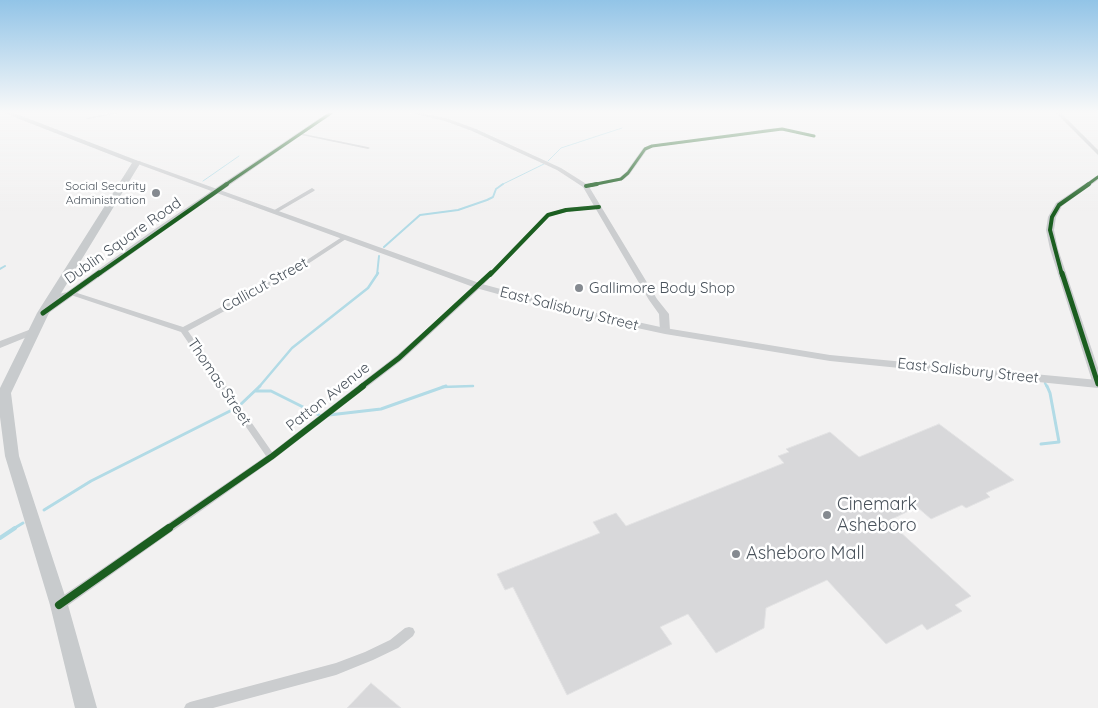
<!DOCTYPE html>
<style>
body{margin:0}
canvas{display:block;background:#f2f1f1}
</style>
<canvas width="1098" height="708"></canvas>
<script>
const context = document.querySelector('canvas').getContext('2d');
context.lineJoin = 'round';
function shape(rows) {
  const path = new Path2D();
  for (const r of rows) {
    path.moveTo(r[0], r[1]);
    for (let i = 2; i < r.length; i += 2) path.lineTo(r[i], r[i + 1]);
  }
  return path;
}
function stroke(path, color, width, dash) {
  context.strokeStyle = color;
  context.lineWidth = width;
  context.lineCap = dash ? 'butt' : 'round';
  context.setLineDash(dash || []);
  context.stroke(path);
}
function fill(path, color) {
  context.fillStyle = color;
  context.fill(path, 'evenodd');
}
function label(font, color, halo, rows, align = 'center') {
  context.font = font + ' Quicksand,sans-serif';
  context.lineWidth = 5;
  context.setLineDash([]);
  context.textBaseline = 'middle';
  context.strokeStyle = halo;
  context.fillStyle = color;
  for (const [text, x, y, turn = 0] of rows) {
    context.save();
    context.translate(x, y);
    context.rotate((+turn || 0) * Math.PI / 180);
    context.textAlign = isNaN(turn) ? turn : align;
    if (halo) context.strokeText(text, 0, 0);
    context.fillText(text, 0, 0);
    context.restore();
  }
}
const streamFar4 = shape([
 [548,161,561,148,622,128],
 [203,181,239,156],
 [501,185,544,164]
]);
const streamFar3 = shape([
 [384,247,420,215,458,210,487,200,493,197,496,189,503,184],
 [0,269,5,266],
 [377,275,379,256]
]);
const streamFar2 = shape([
 [1045,383,1047,387],
 [259,387,292,348,368,288,378,273],
 [442,387,473,386]
]);
const streamFar1 = shape([
 [256,391,271,391,321,416],
 [240,405,260,386],
 [329,415,381,409,446,386],
 [1041,444,1059,442,1050,393,1047,386],
 [44,510,91,481,230,411],
 [13,529,23,523]
]);
const stream = shape([
 [0,538,15,528]
]);
const building = shape([
 [939,424,1014,480,986,493,990,497,966,508,962,505,931,519,917,507,888,521,971,596,955,605,962,611,927,630,922,624,886,644,827,580,766,608,764,628,716,653,688,614,660,627,672,644,567,695,513,587,505,590,497,574,600,533,593,522,616,513,626,526,784,463,778,456,789,452,786,449,830,432,859,457,939,424],
 [371,683,401,708,347,708,371,683]
]);
const minor = shape([
 [111,113,122,113,88,119,86,118,111,113],
 [782,128,816,136,814,137,782,130,766,131,734,137,653,147,647,150,630,174,623,180,586,188,583,186,619,178,626,172,643,148,650,145,734,135,766,129,782,128],
 [299,133,368,147,370,148,368,149,301,135,299,135,299,133],
 [312,188,315,190,314,191,276,213,271,212,312,188],
 [599,205,601,206,601,208,566,212,550,216,481,287,402,360,274,459,63,609,59,610,55,609,53,605,55,601,266,456,181,332,71,295,53,299,51,298,50,297,51,296,71,291,183,327,290,271,342,237,346,237,346,239,294,273,188,331,272,452,396,356,477,285,546,214,566,208,599,205],
 [409,627,413,628,415,632,413,636,398,648,373,660,336,675,213,708,184,708,186,704,190,702,336,663,365,652,390,640,405,628,409,627]
]);
const tertiary = shape([
 [327,113,333,113,161,233,46,315,40,315,38,313,40,311,155,229,327,113],
 [410,113,421,113,446,118,476,129,561,168,588,185,657,299,669,314,670,331,668,333,662,333,660,331,659,314,649,300,583,187,557,170,472,131,445,121,410,113],
 [1056,113,1061,113,1098,150,1098,155,1056,113],
 [1098,175,1098,180,1062,206,1056,217,1054,230,1058,249,1098,368,1098,387,1093,384,1050,249,1046,230,1048,217,1056,203,1098,175],
 [34,328,37,329,39,331,37,333,0,348,0,341,34,328]
]);
const secondary = shape([
 [135,161,139,161,482,284,564,306,665,328,830,355,1098,380,1098,388,830,361,665,334,563,312,476,288,135,163,135,161]
]);
const primary = shape([
 [4,113,14,113,141,162,49,313,11,393,19,456,68,605,97,708,75,708,50,605,5,456,0,417,0,388,37,313,132,163,4,113]
]);
const cyclewayFar4 = shape([
 [225,185,331,113],
 [591,185,621,179,628,173,645,149,652,146,782,129,814,136],
 [1087,185,1098,177]
]);
const cyclewayFar3 = shape([
 [586,186,597,184],
 [97,275,227,184],
 [490,275,548,215,566,210,599,207],
 [1062,275,1050,230,1052,217,1059,205,1089,184]
]);
const cyclewayFar2 = shape([
 [1062,273,1098,384],
 [43,313,99,273],
 [361,387,399,358,491,273]
]);
const cyclewayFar1 = shape([
 [167,529,271,457,363,386]
]);
const cycleway = shape([
 [59,605,169,528]
]);
const markers = [
 [156,193,5,"#858a90"],
 [579,288,5,"#858a90"],
 [827,515,5,"#858a90"],
 [736,554,5,"#858a90"]
];
const farPoinames = [
 ["Social Security",146,186],
 ["Administration",146,200]
];
const streetNames = [
 ["Dublin Square Road",123,241,-35],
 ["Callicut Street",265,285,-29],
 ["East Salisbury Street",569,309,14],
 ["East Salisbury Street",968,371,6],
 ["Thomas Street",219,382,56],
 ["Patton Avenue",328,397,-38]
];
const poiNames = [
 ["Gallimore Body Shop",589,288]
];
const nearPoinames = [
 ["Cinemark",837,505],
 ["Asheboro",837,526],
 ["Asheboro Mall",746,554]
];
stroke(streamFar4, '#b2dbe6', 1);
stroke(streamFar3, '#b2dbe6', 2);
stroke(streamFar2, '#b2dbe6', 2.5);
stroke(streamFar1, '#b2dbe6', 3);
stroke(stream, '#b2dbe6', 4);
fill(building, '#d8d8da');
stroke(building, '#e3e3e4', 1);
fill(minor, '#cbcdcf');
fill(tertiary, '#cbcdcf');
fill(secondary, '#ccced0');
fill(primary, '#c8cbcd');
stroke(cyclewayFar4, '#1b5e20', 3);
stroke(cyclewayFar3, '#1b5e20', 4);
stroke(cyclewayFar2, '#1b5e20', 5);
stroke(cyclewayFar1, '#1b5e20', 6);
stroke(cycleway, '#1b5e20', 8);
const sky = context.createLinearGradient(0, 0, 0, 212);
sky.addColorStop(0, '#92c4e7');
sky.addColorStop(0.53, '#f9f9f9');
sky.addColorStop(1, '#f9f9f900');
context.fillStyle = sky;
context.fillRect(0, 0, 1098, 212);
for (const [x, y, r, color] of markers) {
  const dot = new Path2D();
  dot.arc(x, y, r, 0, 2 * Math.PI);
  context.fillStyle = color;
  context.fill(dot);
  stroke(dot, '#fff', 2);
}
label('12px', '#4a535c', '#fff', farPoinames, 'right');
label('15px', '#4a535c', '#fff', streetNames);
label('15px', '#4a535c', '#fff', poiNames, 'left');
label('18px', '#4a535c', '#fff', nearPoinames, 'left');
</script>
